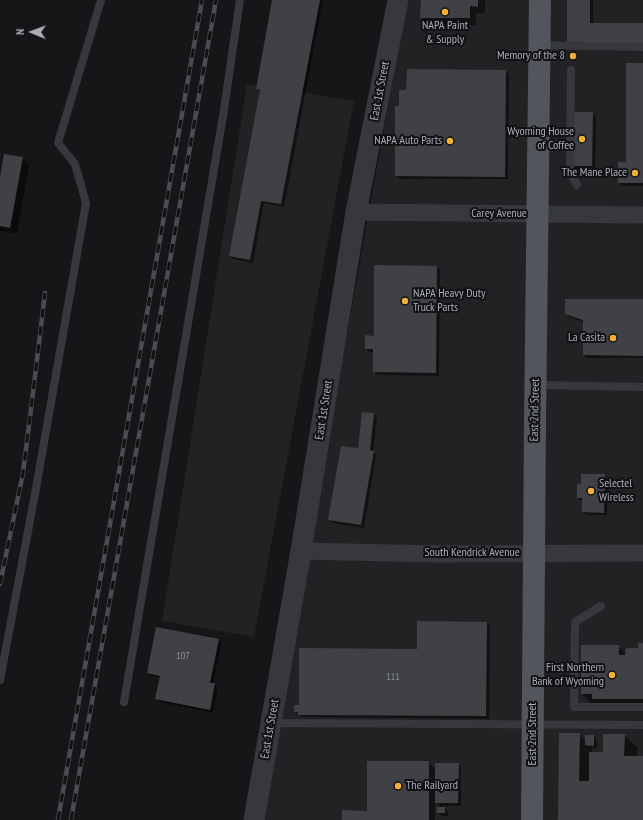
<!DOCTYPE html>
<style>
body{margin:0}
#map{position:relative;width:643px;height:820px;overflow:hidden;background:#161618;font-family:"PT Sans Narrow",sans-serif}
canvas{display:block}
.north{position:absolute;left:12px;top:12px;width:40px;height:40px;-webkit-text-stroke:3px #111113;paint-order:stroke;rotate:271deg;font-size:11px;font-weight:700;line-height:16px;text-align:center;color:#a8adb8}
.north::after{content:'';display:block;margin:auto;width:14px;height:18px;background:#a8adb8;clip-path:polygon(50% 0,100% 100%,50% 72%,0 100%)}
</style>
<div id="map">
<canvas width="643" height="820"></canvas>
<div class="north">N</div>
</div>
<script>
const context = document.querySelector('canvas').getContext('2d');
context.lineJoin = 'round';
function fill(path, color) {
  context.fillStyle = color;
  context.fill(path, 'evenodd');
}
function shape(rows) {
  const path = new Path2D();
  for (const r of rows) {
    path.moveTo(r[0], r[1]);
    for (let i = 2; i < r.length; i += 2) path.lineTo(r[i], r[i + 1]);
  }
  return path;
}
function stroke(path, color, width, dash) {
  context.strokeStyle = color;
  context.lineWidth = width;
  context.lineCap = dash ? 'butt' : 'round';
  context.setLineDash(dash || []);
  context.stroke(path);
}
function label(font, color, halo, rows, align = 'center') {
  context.font = font + ' "PT Sans Narrow",sans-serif';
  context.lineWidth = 4;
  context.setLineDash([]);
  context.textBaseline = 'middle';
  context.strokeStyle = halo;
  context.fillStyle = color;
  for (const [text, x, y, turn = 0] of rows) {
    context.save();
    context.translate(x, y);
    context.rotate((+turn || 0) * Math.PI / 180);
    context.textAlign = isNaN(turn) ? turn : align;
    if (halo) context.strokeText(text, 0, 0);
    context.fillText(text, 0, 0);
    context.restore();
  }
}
const built = shape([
 [407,0,643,0,643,820,264,820,303,581],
 [247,84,354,101,254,637,162,621]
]);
const shadow = shape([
 [273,0,323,0,284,207,264,203,253,263,233,259,230,256,260,92,257,89],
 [422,0,485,0,485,13,476,13,476,25,428,24,421,17],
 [568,0,593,0,593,24,643,24,571,45],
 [643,64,643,186,623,186,619,183,627,163],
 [505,71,509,74,508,179,399,179,396,176],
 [592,113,596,116,595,169,576,169,573,166],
 [22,158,29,165,17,234,0,231,0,182],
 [436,267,440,270,439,376,378,375,374,372,374,352,369,352,366,349,375,337],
 [643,300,643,358,587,358,584,355,584,322,569,317,566,314],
 [374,414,377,417,373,452,376,455,364,528,332,523,329,519],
 [604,475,608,479,607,515,586,515,583,512,583,501,581,501,578,498,582,485],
 [487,623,490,626,489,719,302,717,295,711,300,706,418,650],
 [218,640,221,644,213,684,218,688,213,713,159,702,156,699,160,678,151,676,148,673],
 [643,644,643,709,592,704,582,694,618,646,626,654,639,649],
 [579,734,586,741,594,736,597,740,597,748,592,748,592,753,604,753,624,735,638,748,637,757,643,757,643,820,559,820],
 [428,762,436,770,458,764,461,767,461,806,442,806,448,811,448,816,442,816,438,813,441,808,435,802,435,820,343,820,368,812]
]);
const building = shape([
 [272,0,320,0,281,204,261,201,250,260,229,256,260,90,256,89],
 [421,0,478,0,478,7,470,6,470,18,420,18],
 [567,0,590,0,590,23,643,23,643,43,567,43],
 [626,63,643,63,643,183,618,183,618,162,626,162],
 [407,69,506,70,505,177,395,176,395,106,399,106,399,90,406,90],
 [573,112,593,112,592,166,572,166],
 [4,154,23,157,10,228,0,226,0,177],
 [374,265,437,266,436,373,373,372,373,349,365,349,365,335,374,336],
 [565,299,643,299,643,356,583,355,583,320,565,314],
 [362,412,374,413,370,450,374,451,361,525,328,520,341,446,358,448],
 [581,474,605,474,604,513,582,512,582,498,577,498,577,484,581,484],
 [417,621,487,622,486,716,298,715,298,712,294,712,294,705,299,705,299,648,417,649],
 [156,627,219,639,210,683,215,683,210,710,155,699,160,676,147,673],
 [638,643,643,643,643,699,592,699,592,694,581,694,581,645,619,645,619,655,625,655,626,648,638,648],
 [559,733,580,733,579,781,589,781,589,752,603,752,603,734,625,734,624,756,643,756,643,820,558,820],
 [585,735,594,735,594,746,585,745],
 [367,761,429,761,429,820,342,820,342,810,367,811],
 [435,763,459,763,458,803,435,803],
 [437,807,445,807,445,813,437,813]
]);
const service = shape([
 [540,45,643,47],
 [571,70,570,172,577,185],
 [536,385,643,387],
 [601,606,575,622,574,707,643,707],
 [0,680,35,494,86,203,75,164,58,143,101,0],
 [124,702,223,116,240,0],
 [272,723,643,725]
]);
const minor = shape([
 [356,212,643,215],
 [301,551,438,554,643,553]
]);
const tertiary = shape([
 [254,820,301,551,356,212,398,0]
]);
const primary = shape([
 [532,820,535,424,540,0]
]);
const rail = shape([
 [0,584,23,473,32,401,45,293],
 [58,820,202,0],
 [71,820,216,0]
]);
const markers = [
 [445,12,4,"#f2b134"],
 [573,56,4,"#f2b134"],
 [582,139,4,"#f2b134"],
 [450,141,4,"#f2b134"],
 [635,173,4,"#f2b134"],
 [405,301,4,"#f2b134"],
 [613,338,4,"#f2b134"],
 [591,491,4,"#f2b134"],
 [612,675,4,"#f2b134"],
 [398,786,4,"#f2b134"]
];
const numberNames = [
 ["107",183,656],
 ["111",393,677]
];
const poiNames = [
 ["NAPA Paint",445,26,"center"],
 ["& Supply",445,40,"center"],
 ["Memory of the 8",565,56],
 ["Wyoming House",574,132],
 ["of Coffee",574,146],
 ["NAPA Auto Parts",442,141],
 ["The Mane Place",627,173],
 ["NAPA Heavy Duty",413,294,"left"],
 ["Truck Parts",413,308,"left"],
 ["La Casita",605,338],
 ["Selectel",599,484,"left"],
 ["Wireless",599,498,"left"],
 ["First Northern",604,668],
 ["Bank of Wyoming",604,682],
 ["The Railyard",406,786,"left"]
];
const streetNames = [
 ["East 1st Street",380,91,-79],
 ["Carey Avenue",499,214],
 ["East 1st Street",324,410,-81],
 ["East 2nd Street",535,410,-89],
 ["South Kendrick Avenue",472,553],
 ["East 1st Street",270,729,-80],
 ["East 2nd Street",533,734,-90]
];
fill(built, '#222225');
fill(shadow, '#0007');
fill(building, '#404145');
stroke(service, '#37383d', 8);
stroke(minor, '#37383d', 17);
stroke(tertiary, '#37383d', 21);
stroke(primary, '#53555c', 22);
stroke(rail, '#4a4c52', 4.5);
stroke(rail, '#111113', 3, [9]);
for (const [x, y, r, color] of markers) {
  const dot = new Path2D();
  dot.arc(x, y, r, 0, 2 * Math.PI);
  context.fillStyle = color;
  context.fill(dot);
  stroke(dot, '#111113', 1.5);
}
label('10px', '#8e929b', null, numberNames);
label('12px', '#a8adb8', '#111113', poiNames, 'right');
label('12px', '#a8adb8', '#111113', streetNames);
</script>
